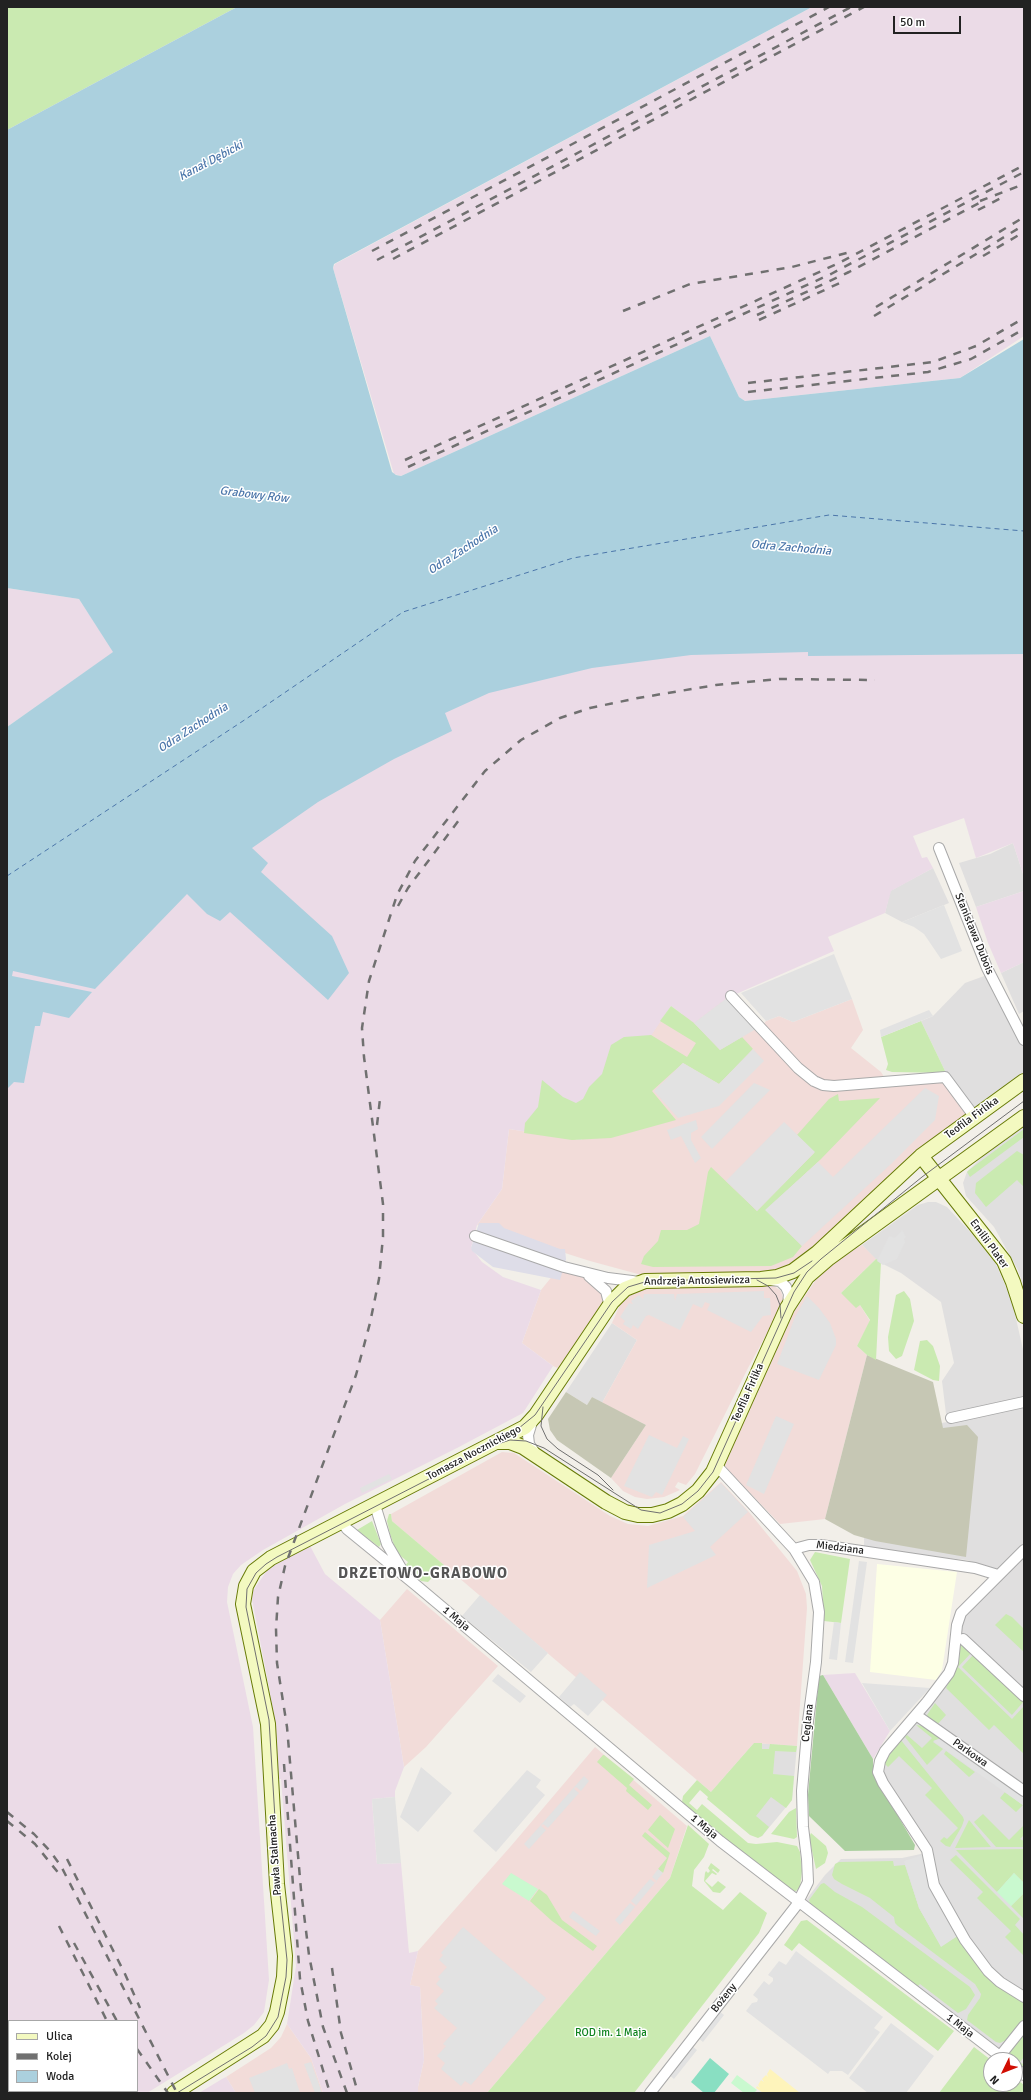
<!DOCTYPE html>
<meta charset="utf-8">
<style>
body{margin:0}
#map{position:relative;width:1031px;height:2100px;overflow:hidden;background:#f2efe9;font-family:Signika,sans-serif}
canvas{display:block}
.frame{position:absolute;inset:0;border:8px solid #222;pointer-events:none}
.legend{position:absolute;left:8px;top:2020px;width:130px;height:72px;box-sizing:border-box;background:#fff;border:1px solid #a7a7a7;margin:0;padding:5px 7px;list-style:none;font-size:12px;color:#222}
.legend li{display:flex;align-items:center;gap:8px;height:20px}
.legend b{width:20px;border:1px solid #a7a7a7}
.north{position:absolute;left:983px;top:2052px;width:40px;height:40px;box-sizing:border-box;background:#fff;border:1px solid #a7a7a7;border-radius:50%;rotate:227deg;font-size:11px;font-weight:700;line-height:16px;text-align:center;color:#222}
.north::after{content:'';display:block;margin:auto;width:14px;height:18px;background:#d10e03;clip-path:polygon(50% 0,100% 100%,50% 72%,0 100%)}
.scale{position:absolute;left:893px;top:16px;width:68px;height:18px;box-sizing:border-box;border:2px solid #222;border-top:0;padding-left:5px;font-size:12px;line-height:14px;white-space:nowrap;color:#222;-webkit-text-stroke:3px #fff;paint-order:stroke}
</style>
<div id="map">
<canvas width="1031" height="2100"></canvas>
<div class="frame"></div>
<ul class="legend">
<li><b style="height:5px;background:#f3f9c0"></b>Ulica</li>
<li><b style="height:5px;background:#707070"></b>Kolej</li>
<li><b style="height:11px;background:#abd0de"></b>Woda</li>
</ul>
<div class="north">N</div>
<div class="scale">50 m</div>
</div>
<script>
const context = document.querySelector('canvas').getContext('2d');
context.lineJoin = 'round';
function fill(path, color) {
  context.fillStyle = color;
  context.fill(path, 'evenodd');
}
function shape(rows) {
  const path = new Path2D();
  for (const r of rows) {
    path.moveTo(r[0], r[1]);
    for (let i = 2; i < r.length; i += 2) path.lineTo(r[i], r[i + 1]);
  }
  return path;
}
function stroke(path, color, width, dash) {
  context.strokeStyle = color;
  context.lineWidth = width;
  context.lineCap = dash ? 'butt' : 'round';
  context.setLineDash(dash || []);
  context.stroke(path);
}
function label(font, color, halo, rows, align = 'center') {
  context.font = font + ' Signika,sans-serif';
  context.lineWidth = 3;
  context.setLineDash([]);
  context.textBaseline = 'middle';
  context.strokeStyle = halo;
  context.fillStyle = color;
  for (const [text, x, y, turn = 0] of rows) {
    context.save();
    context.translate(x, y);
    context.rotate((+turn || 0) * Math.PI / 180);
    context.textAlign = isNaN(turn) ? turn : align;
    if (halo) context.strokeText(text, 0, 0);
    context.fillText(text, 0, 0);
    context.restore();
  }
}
const residential = shape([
 [1013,843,1024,877,1024,891,976,907,959,863,990,854],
 [933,868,949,903,902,922,885,913,890,891],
 [1024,962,1024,1011,1019,1014,1001,973],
 [987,975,1024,1047,1024,1078,975,1112,946,1073,921,1021,933,1016,965,983],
 [1024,1121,1024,1288,1018,1270,994,1227,966,1196,963,1183,967,1172,1005,1134],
 [928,1202,936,1202,947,1207,973,1235,996,1264,1012,1301,1024,1354,1024,2071,1015,2064,1015,2060,1010,2060,806,1900,825,1875,841,1859,902,1858,930,1852,882,1778,883,1761,955,1671,961,1623,982,1596,1004,1574,967,1560,884,1552,864,1547,865,1451,884,1434,947,1422,942,1381,954,1363,941,1302,901,1273,877,1261,862,1245,918,1205],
 [612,1323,637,1340,602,1403,592,1397,587,1405,566,1392],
 [754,1743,797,1746,792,1800,762,1836,711,1792]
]);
const commercial = shape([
 [727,998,815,1085,928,1081,945,1084,968,1114,800,1264,773,1273,649,1277,590,1261,477,1225,502,1189,509,1129,581,1140,660,1021],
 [852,999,863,1030,851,1048,881,1072,886,1080,832,1084,813,1077,762,1026,766,1021,779,1016,793,1022],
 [862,1245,876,1259,841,1293,860,1305,870,1321,857,1346,867,1355,825,1519,780,1524,723,1465,792,1315,824,1268],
 [558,1269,583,1275,603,1290,606,1304,562,1370,553,1366,522,1343,541,1290],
 [770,1283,781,1291,784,1302,748,1368,695,1474,686,1485,678,1482,675,1487,680,1490,664,1497,647,1499,635,1497,623,1491,611,1478,646,1425,602,1403,637,1340,612,1323,624,1296,637,1287],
 [502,1452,514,1453,610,1516,628,1524,648,1526,683,1516,721,1482,749,1512,797,1571,806,1594,807,1608,797,1746,754,1743,711,1792,392,1521,391,1514],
 [407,1589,498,1666,426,1747,404,1767,380,1620],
 [595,1747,687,1826,670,1878,487,2093,418,2093,418,2087,424,2060,420,1987,410,1985,418,1951,511,1846],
 [287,2024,311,2058,323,2093,236,2093,226,2077,271,2048,281,2037]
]);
const industrial = shape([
 [812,7,1024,7,1024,336,960,378,745,401,739,397,710,336,401,476,394,474,333,268,335,264],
 [7,588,79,599,114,652,7,727],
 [1024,647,1024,877,1013,843,976,858,964,818,913,836,922,858,927,857,933,868,891,891,885,913,828,937,834,951,727,998,694,1023,671,1006,581,1140,509,1129,502,1189,477,1225,471,1248,482,1262,503,1277,541,1290,522,1343,553,1366,523,1413,457,1448,345,1504,263,1550,241,1565,233,1574,228,1587,227,1602,253,1727,269,1980,264,2012,254,2025,244,2033,147,2093,85,2093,81,2091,137,2091,137,2021,9,2021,9,2048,7,2047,7,964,440,692,623,648],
 [1024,891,1024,962,1001,973,988,943,976,907],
 [309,1544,325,1574,380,1620,404,1767,395,1791,395,1797,372,1799,377,1864,401,1863,409,1953,418,1951,410,1985,420,1987,424,2060,418,2087,418,2093,323,2093,311,2058,287,2024,296,1966,281,1779,279,1779,270,1692,251,1594,270,1566],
 [855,1673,890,1731,873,1759,823,1675],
 [226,2077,236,2093,199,2093,222,2079]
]);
const education = shape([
 [877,1564,957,1572,942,1670,936,1680,870,1672]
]);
const construction = shape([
 [867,1355,933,1382,943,1428,967,1425,978,1437,966,1557,875,1541,854,1535,825,1519],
 [566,1392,587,1405,592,1397,646,1425,611,1478,557,1440,550,1430,548,1419]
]);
const grass = shape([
 [7,7,237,7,7,130],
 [671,1006,694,1023,720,1050,742,1037,753,1049,719,1084,683,1063,652,1091,676,1120,611,1138,572,1140,524,1133,525,1123,538,1107,542,1080,563,1097,576,1103,583,1099,589,1087,602,1074,611,1045,624,1037,651,1035,687,1057,696,1043,660,1021],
 [921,1021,946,1073,892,1072,886,1070,888,1064,881,1037],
 [838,1094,839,1101,880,1098,821,1159,766,1210,802,1246,793,1257,771,1266,653,1267,641,1264,644,1256,658,1241,661,1230,687,1230,699,1224,708,1172,711,1167,757,1211,814,1153,797,1135,829,1099],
 [1024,1129,1024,1137,970,1177,967,1172,969,1170],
 [1017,1151,1024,1155,1024,1187,1017,1180,986,1207,975,1193,976,1183],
 [876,1259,881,1262,876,1360,867,1355,857,1346,870,1320,860,1305,856,1308,841,1293],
 [904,1291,910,1299,914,1321,902,1356,896,1359,889,1351,888,1337,896,1295],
 [927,1340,933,1346,940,1366,939,1381,933,1380,914,1370,920,1341],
 [389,1514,391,1514,392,1521,444,1565,428,1582,421,1581,405,1566,408,1562,397,1553,390,1534,387,1521],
 [372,1521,381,1544,379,1547,357,1530],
 [815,1552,850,1559,841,1623,824,1621,822,1586,810,1560],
 [1006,1614,1012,1617,1024,1629,1024,1652,995,1625],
 [961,1641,972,1652,958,1667,1012,1719,1024,1706,1024,1754,994,1725,989,1730,946,1688,959,1661],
 [974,1654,1024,1701,1012,1715,962,1667],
 [935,1703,946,1715,936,1726,929,1720,927,1715],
 [916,1725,924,1726,941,1738,933,1742,943,1749,927,1765,905,1737,907,1735,922,1748,932,1738],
 [900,1739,963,1817,964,1820,962,1826,950,1847,946,1846,940,1841,944,1837,947,1839,958,1828,925,1795,932,1788,899,1756,888,1767,884,1763],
 [754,1743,762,1743,762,1749,769,1749,770,1744,797,1746,796,1752,775,1751,773,1774,794,1776,792,1800,786,1808,771,1797,756,1816,769,1827,762,1836,758,1838,750,1835,707,1799,708,1797,700,1790,689,1803,697,1810,702,1804,748,1843,756,1844,777,1842,797,1846,800,1852,802,1871,800,1887,796,1891,793,1891,733,1846,682,1802,683,1796,697,1780,711,1792],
 [946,1751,975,1772,969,1777,944,1754],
 [603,1755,604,1755,634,1779,629,1785,652,1805,648,1810,626,1791,627,1788,597,1762],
 [1005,1792,1023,1805,1016,1812,1000,1798],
 [796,1808,797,1837,794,1839,771,1834,789,1812],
 [983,1814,1009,1840,1024,1825,1024,1835,1020,1839,1024,1841,1024,1847,996,1847,974,1822],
 [660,1815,675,1829,668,1848,648,1830],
 [969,1820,991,1847,955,1848],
 [688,1825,709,1844,704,1857,694,1870,692,1886,723,1910,740,1892,767,1913,759,1933,634,2093,487,2093,670,1878],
 [645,1832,670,1853,663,1873,658,1869,667,1858,642,1836],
 [811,1833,826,1846,828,1853,825,1863,816,1869,809,1837],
 [1024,1849,1024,1883,1014,1873,997,1892,956,1850],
 [956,1855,1020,1919,1015,1925,1024,1935,1024,1956,1005,1937,1011,1931,977,1898,983,1892,950,1860],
 [893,1861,894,1866,905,1865,919,1908,941,1946,959,1935,972,1957,1024,1999,1024,2019,1007,2042,1004,2041,1000,2043,996,2042,967,2020,968,2015,980,1998,981,1994,975,1984,898,1926,895,1923,894,1917,870,1898,842,1884,834,1879,832,1875,835,1864,839,1862],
 [711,1863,720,1870,718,1873,713,1869,712,1870,717,1874,716,1875,712,1873,705,1881,712,1887,718,1881,726,1887,720,1893,713,1892,704,1881,705,1873,706,1871,708,1873,710,1871,708,1868],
 [824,1883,835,1892,862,1907,970,1987,975,1995,966,2009,958,2013,920,1984,917,1987,811,1906,809,1900,821,1884],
 [539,1889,547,1895,562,1920,597,1946,593,1951,552,1921,530,1901],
 [1024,1893,1024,1919,1011,1906],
 [807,1920,954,2031,938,2051,799,1943,792,1951,784,1945,801,1921],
 [1024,2030,1024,2057,1020,2062,1024,2065,1024,2068,1005,2054],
 [974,2047,991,2060,991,2084,1015,2084,1015,2078,1024,2085,1024,2093,939,2093]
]);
const forest = shape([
 [823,1675,873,1759,873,1773,915,1845,914,1850,845,1851,809,1816,808,1795,819,1676]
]);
const sand = shape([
 [770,2069,800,2093,763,2093,756,2088,757,2086,760,2088,758,2085,761,2080,764,2082,762,2079,766,2075,768,2077,767,2074]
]);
const park = shape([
 [511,1873,538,1889,529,1901,502,1884],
 [1014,1873,1024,1883,1024,1893,1011,1906,997,1892],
 [737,2075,757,2090,754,2093,744,2093,731,2083]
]);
const pitch = shape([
 [710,2058,729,2074,714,2093,704,2093,691,2082]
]);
const parking = shape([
 [944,905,962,951,941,959,924,934,914,927,902,922],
 [834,954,852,999,793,1022,779,1016,766,1021,741,993],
 [727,998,756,1029,720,1050,694,1023],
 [929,1010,933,1016,881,1037,880,1030],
 [753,1049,764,1061,719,1106,678,1118,654,1091,683,1063,719,1084],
 [754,1083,770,1090,712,1149,701,1137],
 [925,1088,939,1096,935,1120,891,1164,802,1246,765,1210,818,1162,833,1177],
 [696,1120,698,1129,691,1133,691,1140,701,1158,695,1163,681,1136,671,1140,667,1130],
 [784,1122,815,1152,757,1211,726,1181],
 [902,1230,906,1237,904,1239,905,1242,897,1259,883,1265,877,1261,889,1236,895,1238],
 [764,1291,764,1298,770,1298,771,1315,763,1316,751,1332,707,1310,710,1304,705,1302,702,1308,693,1304,680,1330,649,1315,646,1316,638,1329,633,1325,631,1329,623,1324,625,1321,620,1317,629,1303,633,1304,631,1301,639,1295,643,1299,644,1294,674,1294,675,1301,677,1294],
 [807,1296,819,1308,830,1323,836,1339,836,1345,819,1380,777,1364,795,1317],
 [776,1416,794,1424,764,1494,746,1485],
 [649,1435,677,1448,683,1436,689,1439,662,1495,656,1492,652,1497,624,1486],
 [389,1474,392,1479,362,1493,360,1488],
 [721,1483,748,1512,710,1547,716,1555,647,1588,649,1545,695,1531,683,1517],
 [859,1561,867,1562,853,1663,845,1662],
 [480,1595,548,1653,531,1672,462,1616],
 [834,1622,841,1623,837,1660,829,1659],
 [580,1672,607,1695,588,1716,574,1704,570,1707,559,1697],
 [498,1674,526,1696,520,1703,492,1681],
 [862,1683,930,1688,890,1731],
 [941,1738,1024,1795,1024,1806,933,1741],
 [421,1767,452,1793,418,1832,400,1817],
 [527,1770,541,1780,536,1787,545,1795,496,1852,473,1831],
 [584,1776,589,1781,581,1791,576,1787,574,1789,579,1793,548,1828,543,1824,541,1826,546,1830,529,1849,524,1844],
 [395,1797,401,1863,377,1864,372,1799],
 [923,1855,936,1900,959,1935,941,1947,919,1908,904,1861],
 [658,1869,663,1873,620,1925,615,1920,630,1903,635,1907,636,1905,631,1901,650,1879,655,1883,657,1881,652,1877],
 [573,1911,600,1931,596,1936,569,1917],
 [463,1927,546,1998,471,2085,465,2081,461,2086,441,2069,445,2063,437,2056,446,2046,443,2044,457,2028,434,2008,438,2004,435,2001,444,1991,436,1984,440,1979,438,1977,447,1967,439,1960,443,1955,441,1953],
 [796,1951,883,2017,874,2028,880,2032,848,2075,842,2071,830,2071,828,2074,746,2011,752,2003,757,2002,758,1999,753,1995,764,1981,769,1985,773,1981,773,1978,768,1975,779,1961,786,1965],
 [719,2011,724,2015,703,2042,698,2038],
 [891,2023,934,2056,906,2093,868,2093,849,2078],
 [692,2046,697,2050,674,2079,669,2075],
 [311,2062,322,2093,315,2093,304,2064],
 [287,2063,289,2069,292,2068,300,2093,255,2093,249,2078]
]);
const plaza = shape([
 [479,1223,499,1223,504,1228,560,1249,565,1249,566,1259,560,1280,493,1267,472,1251,471,1248]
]);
const water = shape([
 [237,7,812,7,334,264,333,268,392,472,396,475,401,476,710,336,739,397,745,401,960,378,1024,339,1024,654,808,656,808,652,691,655,592,668,489,693,445,713,452,731,394,759,318,802,252,848,268,863,261,872,332,936,349,973,328,1000,230,912,220,921,207,914,187,894,95,989,13,971,12,976,92,992,69,1018,43,1012,40,1026,35,1026,24,1083,14,1082,7,1089,7,727,113,652,79,599,7,588,7,130]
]);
const ferry = shape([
 [7,876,246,719,403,612,573,558,829,515,1024,531]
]);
const street = shape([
 [939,848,987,968,1024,1040],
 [731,996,798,1068,814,1081,823,1085,834,1086,945,1077,974,1116],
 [475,1236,564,1267,608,1278,640,1282],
 [589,1276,606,1291,609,1303,607,1309],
 [769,1280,780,1281,786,1287,789,1294,788,1304],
 [951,1418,1024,1402],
 [532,1422,528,1435,529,1444,535,1453],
 [716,1465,794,1549,809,1545,821,1545,975,1568,998,1575],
 [375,1505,387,1544,401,1568],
 [342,1522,347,1529,417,1586,720,1841,1005,2060],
 [1024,1550,961,1613,957,1625,953,1663,949,1673,927,1702,885,1751,880,1761,878,1772,883,1783,927,1850,934,1885,965,1940,988,1971,1000,1982,1024,1997],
 [963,1639,1024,1696],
 [916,1715,1024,1791],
 [1000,2056,1024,2026],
 [1015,2068,1024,2075],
 [650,2093,796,1906,808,1882,807,1859,803,1827,802,1791,808,1721,816,1662,819,1612,814,1582,794,1549]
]);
const secondary = shape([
 [921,1156,1004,1261,1013,1282,1024,1316],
 [498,1442,510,1442,523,1447,606,1502,625,1512,638,1515,652,1515,668,1511,682,1504,698,1491,713,1472,787,1308,807,1277,829,1258,1024,1117],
 [174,2093,263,2036,272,2025,277,2012,284,1977,285,1956,277,1884,268,1724,243,1604,246,1586,254,1571,271,1558,525,1427,536,1415,612,1302,625,1289,645,1281,761,1279,777,1277,793,1271,817,1253,921,1156,1024,1081]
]);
const tram = shape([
 [757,1280,768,1286,776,1295,780,1305,781,1318],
 [543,1407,541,1426,547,1439,558,1449,598,1475,613,1490],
 [497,1440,519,1428,535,1415,612,1302,628,1287,648,1281,776,1278,794,1273,812,1261],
 [177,2093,252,2047,266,2036,278,2017,286,1977,287,1960,279,1884,269,1720,246,1607,247,1589,256,1573,266,1564,277,1557,495,1445,510,1440,526,1441,544,1448,641,1510,660,1513,682,1504,698,1491,713,1472,794,1292,807,1272,821,1259,922,1177,1024,1101]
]);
const rail = shape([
 [980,201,1024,184],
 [978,210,1005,196],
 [372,251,829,7],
 [983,256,1024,232],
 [393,259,864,7],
 [377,260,851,7],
 [876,307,1024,217],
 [623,311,690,284,792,267,854,251],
 [757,315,849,272,985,200],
 [874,316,1024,225],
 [759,320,842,282],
 [748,383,933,362,976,346,1024,318],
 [748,392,928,372,971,359,1024,329],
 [405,460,839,263,1024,165],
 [408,467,831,274,1024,172],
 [398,906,408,888,462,816],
 [377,1125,380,1099],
 [284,1764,300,1979,308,2021,330,2093],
 [7,1812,34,1834,50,1851,61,1866,177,2093],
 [7,1821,35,1844,60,1875],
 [67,1859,125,1974,140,2008],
 [59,1926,107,2021],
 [74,1943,117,2021],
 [332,1968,341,2033,358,2093],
 [137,2049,168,2093],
 [347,2093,323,2027,309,1955,301,1890,287,1727,277,1663,276,1629,278,1597,285,1566,356,1375,370,1323,379,1279,383,1237,383,1204,364,1057,362,1028,369,981,397,895,415,861,485,771,521,740,560,718,590,708,638,698,716,685,780,679,875,680]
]);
const streetNames = [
 ["Stanisława Dubois",974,934,68],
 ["Teofila Firlika",972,1118,-36],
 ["Emilii Plater",989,1244,54],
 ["Andrzeja Antosiewicza",697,1281,-1],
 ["Teofila Firlika",748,1393,-66],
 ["Tomasza Nocznickiego",474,1453,-28],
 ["Miedziana",840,1548,7],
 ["1 Maja",456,1619,40],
 ["Ceglana",808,1723,-84],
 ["Parkowa",970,1753,35],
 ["1 Maja",704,1827,40],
 ["Pawła Stalmacha",275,1855,-94],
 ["Bożeny",724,1998,-52],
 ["1 Maja",960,2026,38]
];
const parkNames = [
 ["ROD im. 1 Maja",611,2033]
];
const waterNames = [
 ["Kanał Dębicki",211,161,-28],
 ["Grabowy Rów",254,495,7],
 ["Odra Zachodnia",791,548,5],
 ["Odra Zachodnia",463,550,-33],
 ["Odra Zachodnia",193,728,-33]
];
const districtNames = [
 ["DRZETOWO-GRABOWO",423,1574]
];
fill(residential, '#e0dfdf');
fill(commercial, '#f2dcd9');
fill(industrial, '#ebdbe7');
fill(education, '#fdffe5');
fill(construction, '#c6c7b4');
fill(grass, '#caeab1');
fill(forest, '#abd09f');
fill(sand, '#fef4bb');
fill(park, '#c9f9cf');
fill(pitch, '#89dfc2');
fill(parking, '#e2e2e2');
fill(plaza, '#dedde8');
fill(water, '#abd0de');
stroke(ferry, '#4b76aa', 1, [5, 4]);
stroke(street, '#a9a9a9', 12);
stroke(secondary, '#687b07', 16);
stroke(street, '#fff', 10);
stroke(secondary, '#f3f9c0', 14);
stroke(tram, '#707070', 1);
stroke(rail, '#707070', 2.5, [8, 8]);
label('11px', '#222', '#fff', streetNames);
label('11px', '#0e821e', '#fff', parkNames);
label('italic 12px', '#4b76aa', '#fff', waterNames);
context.letterSpacing = '1px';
label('bold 15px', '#555', '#fff', districtNames);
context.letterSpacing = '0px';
</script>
